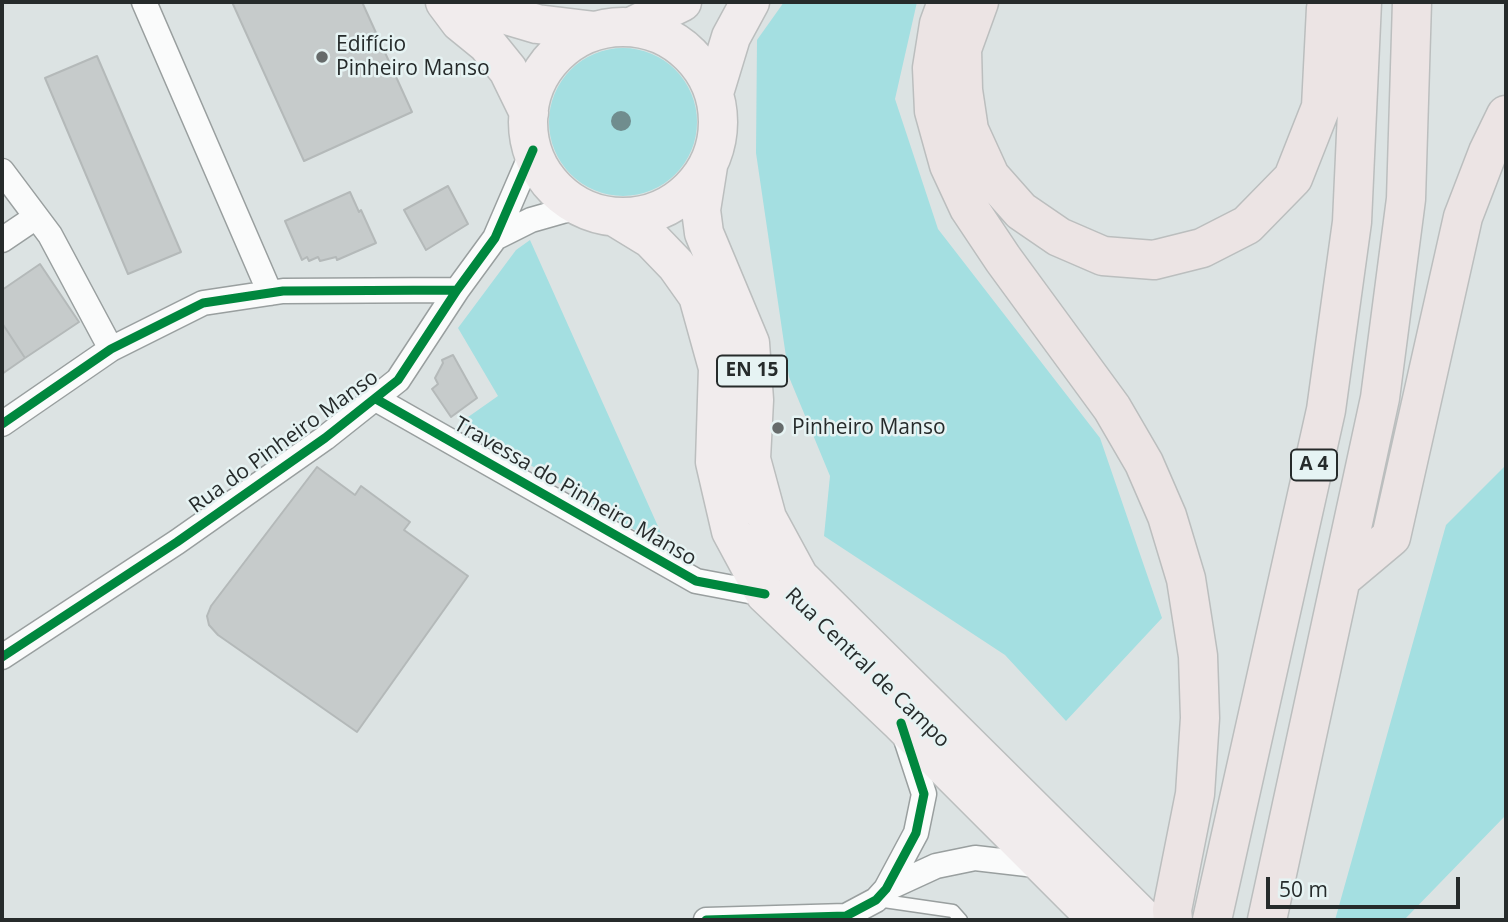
<!DOCTYPE html>
<meta charset="utf-8">
<style>
body{margin:0}
#map{position:relative;width:1508px;height:922px;overflow:hidden;background:#dce3e3;font-family:"Open Sans",sans-serif}
canvas{display:block}
.frame{position:absolute;inset:0;border:4px solid #262b2b;pointer-events:none}
.scale{position:absolute;left:1266px;top:877px;width:194px;height:32px;box-sizing:border-box;border:4px solid #262b2b;border-top:0;padding-left:9px;font-size:21px;line-height:24px;white-space:nowrap;color:#262b2b;-webkit-text-stroke:5px #e6f3f3;paint-order:stroke}
</style>
<div id="map">
<canvas width="1508" height="922"></canvas>
<div class="frame"></div>
<div class="scale">50 m</div>
</div>
<script>
const context = document.querySelector('canvas').getContext('2d');
context.lineJoin = 'round';
function fill(path, color) {
  context.fillStyle = color;
  context.fill(path, 'evenodd');
}
function shape(rows) {
  const path = new Path2D();
  for (const r of rows) {
    if (r.length === 3) {
      path.moveTo(r[0] + r[2], r[1]);
      path.arc(r[0], r[1], r[2], 0, 2 * Math.PI);
      continue;
    }
    path.moveTo(r[0], r[1]);
    for (let i = 2; i < r.length; i += 2) path.lineTo(r[i], r[i + 1]);
  }
  return path;
}
function stroke(path, color, width, dash) {
  context.strokeStyle = color;
  context.lineWidth = width;
  context.lineCap = dash ? 'butt' : 'round';
  context.setLineDash(dash || []);
  context.stroke(path);
}
function label(font, color, halo, rows, align = 'center') {
  context.font = font + ' "Open Sans",sans-serif';
  context.lineWidth = 5;
  context.setLineDash([]);
  context.textBaseline = 'middle';
  context.strokeStyle = halo;
  context.fillStyle = color;
  for (const [text, x, y, turn = 0] of rows) {
    context.save();
    context.translate(x, y);
    context.rotate((+turn || 0) * Math.PI / 180);
    context.textAlign = isNaN(turn) ? turn : align;
    if (halo) context.strokeText(text, 0, 0);
    context.fillText(text, 0, 0);
    context.restore();
  }
}
const green = shape([
 [784,2,917,2,895,99,938,229,1100,438,1162,618,1066,721,1005,655,824,536,830,476,789,377,756,153,757,40],
 [623,122,74],
 [530,240,669,551,461,422,498,396,458,328,516,250],
 [1506,465,1506,815,1404,920,1335,920,1446,525]
]);
const building = shape([
 [232,2,362,2,412,112,304,161,232,2],
 [97,56,181,252,128,274,45,78,97,56],
 [448,186,468,224,426,250,404,210,448,186],
 [350,192,359,212,361,210,376,243,337,260,336,257,320,261,318,257,309,261,307,257,302,260,285,221,350,192],
 [40,264,79,322,25,358,2,323,2,290,40,264],
 [2,323,25,358,2,374,2,323],
 [453,355,477,398,451,417,432,389,438,384,435,378,443,363,442,360,453,355],
 [317,467,355,495,361,486,410,522,404,530,468,576,357,732,218,635,209,625,207,616,211,606,317,467]
]);
const lane = shape([
 [877,900,953,911,961,920]
]);
const street = shape([
 [144,2,270,293],
 [2,171,50,235,111,349],
 [495,238,531,220,580,206],
 [2,240,36,217],
 [376,399,696,581,765,594],
 [2,424,111,349,203,303,283,291,457,290],
 [2,657,177,542,325,438,398,380,457,290,495,238,533,150],
 [886,889,936,866,975,858,1044,866],
 [706,920,846,916,876,900,886,889,916,833,924,794,904,733]
]);
const primary = shape([
 [445,2,460,22,487,44,508,70,529,113],
 [488,2,510,16,537,24,595,31],
 [631,27,682,2],
 [623,122,95],
 [714,93,731,37,750,2],
 [708,166,701,210,704,233,750,343,754,400,751,459,767,518,799,577,1145,920],
 [615,217,651,239,676,265,698,296,718,368,715,462,731,531,765,594,901,723,1098,920]
]);
const highway = shape([
 [947,2,939,24,932,68,934,111,949,165,969,208,1003,259,1112,408,1144,463,1167,516,1186,579,1198,656,1200,718,1195,794,1172,910,1173,920],
 [979,2,962,49,963,90,969,130,990,176,1021,211,1059,237,1103,256,1154,260,1202,248,1247,225,1293,178,1321,107,1326,8,1329,2],
 [1341,579,1391,537,1463,217,1488,152,1506,115],
 [1212,920,1326,410,1352,222,1362,2],
 [1267,920,1380,398,1406,199,1412,2]
]);
const cycleway = shape([
 [376,399,696,581,765,594],
 [2,424,111,349,203,303,283,291,457,290],
 [2,657,177,542,325,438,398,380,457,290,495,238,533,150],
 [706,920,846,916,876,900,886,889,916,833,924,794,901,723]
]);
const trees = [
 [621,121]
];
const markers = [
 [322,57,7,"#666b6b"],
 [778,428,7,"#666b6b"]
];
const shields = [
 [752,371,70],
 [1314,465,46]
];
const shieldNames = [
 ["EN 15",752,371],
 ["A 4",1314,465]
];
const poiNames = [
 ["Edifício",336,45],
 ["Pinheiro Manso",336,69],
 ["Pinheiro Manso",792,428]
];
const streetNames = [
 ["Rua do Pinheiro Manso",284,442,-36],
 ["Travessa do Pinheiro Manso",575,492,30],
 ["Rua Central de Campo",867,668,44]
];
fill(green, '#a4dfe1');
fill(building, '#c6cbcb');
stroke(building, '#b4b9b9', 2);
stroke(lane, '#999f9f', 15);
stroke(street, '#999f9f', 27);
stroke(primary, '#bbbebe', 41);
stroke(highway, '#bbbebe', 41);
stroke(lane, '#fafbfb', 12);
stroke(street, '#fafbfb', 24);
stroke(primary, '#f1eced', 38);
stroke(highway, '#ece4e4', 38);
stroke(cycleway, '#00873e', 9);
context.fillStyle = '#708d8e';
for (const [x, y] of trees) {
  context.beginPath();
  context.arc(x, y, 10, 0, 2 * Math.PI);
  context.fill();
}
for (const [x, y, r, color] of markers) {
  const dot = new Path2D();
  dot.arc(x, y, r, 0, 2 * Math.PI);
  context.fillStyle = color;
  context.fill(dot);
  stroke(dot, '#e6f3f3', 2.5);
}
for (const [x, y, w] of shields) {
  const box = new Path2D();
  box.roundRect(x - w / 2, y - 15.5, w, 31, 5);
  context.fillStyle = '#e6f3f3';
  context.fill(box);
  stroke(box, '#262b2b', 2);
}
label('bold 19px', '#262b2b', null, shieldNames);
label('21px', '#262b2b', '#e6f3f3', poiNames, 'left');
label('21px', '#262b2b', '#e6f3f3', streetNames);
</script>
